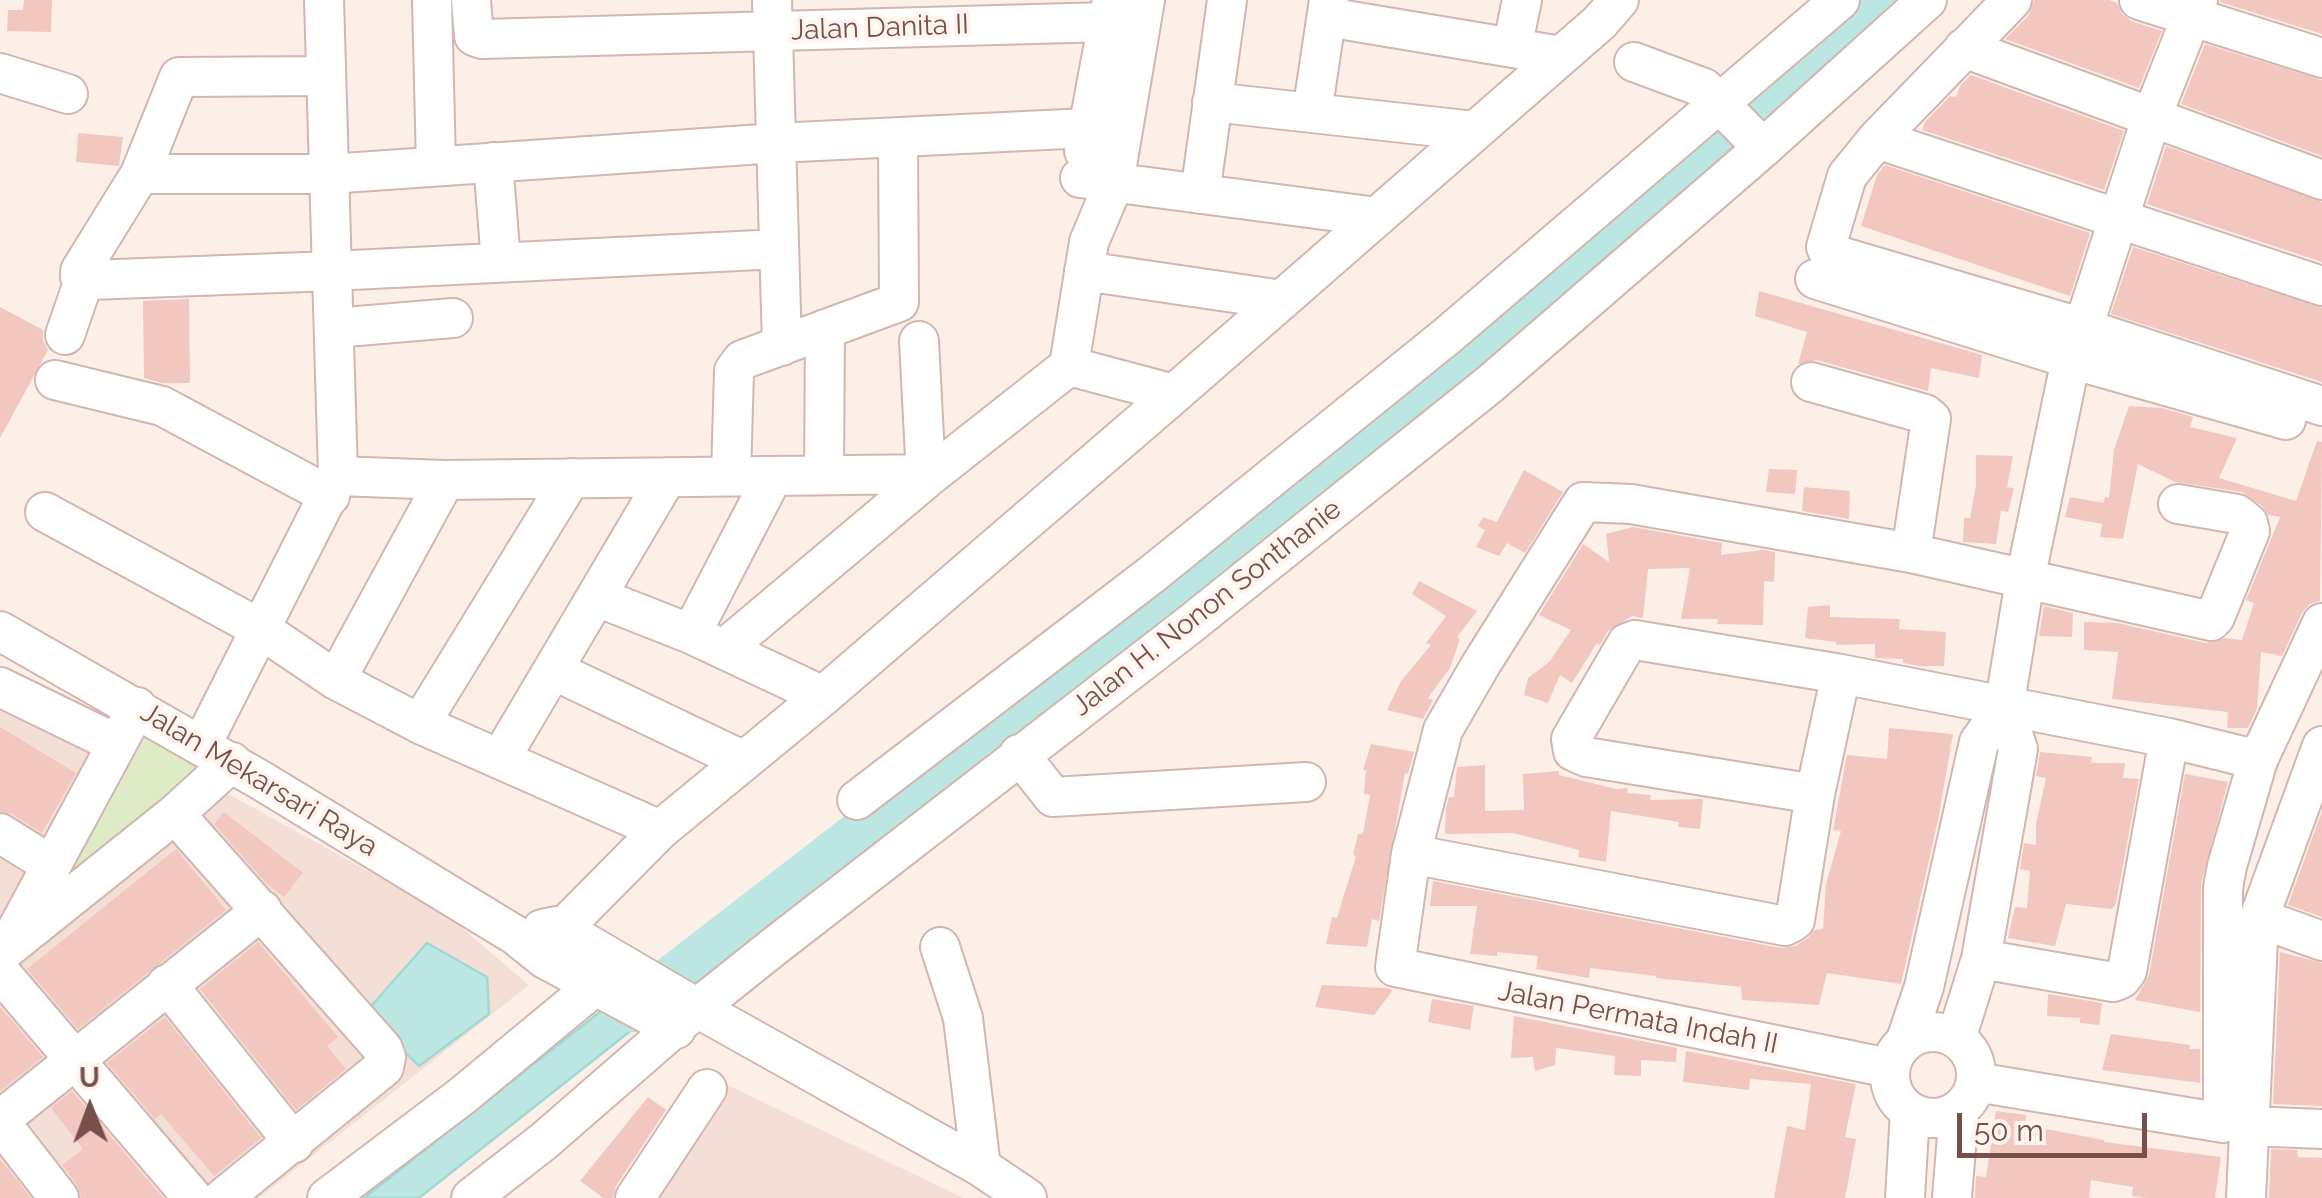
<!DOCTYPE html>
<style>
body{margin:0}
#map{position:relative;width:2322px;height:1198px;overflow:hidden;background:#fcefe8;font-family:Raleway,sans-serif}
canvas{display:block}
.north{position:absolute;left:40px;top:1058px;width:100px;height:100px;-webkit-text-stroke:8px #fff4ee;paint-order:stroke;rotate:359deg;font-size:28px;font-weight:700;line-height:40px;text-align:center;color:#77504c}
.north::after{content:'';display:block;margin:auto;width:35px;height:45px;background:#77504c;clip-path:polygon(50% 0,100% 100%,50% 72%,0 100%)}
.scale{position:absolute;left:1957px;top:1113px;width:190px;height:45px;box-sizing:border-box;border:5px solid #77504c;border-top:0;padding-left:12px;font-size:30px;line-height:35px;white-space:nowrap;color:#77504c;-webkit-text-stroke:8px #fff4ee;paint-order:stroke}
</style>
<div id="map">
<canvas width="2322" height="1198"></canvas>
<div class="north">U</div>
<div class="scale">50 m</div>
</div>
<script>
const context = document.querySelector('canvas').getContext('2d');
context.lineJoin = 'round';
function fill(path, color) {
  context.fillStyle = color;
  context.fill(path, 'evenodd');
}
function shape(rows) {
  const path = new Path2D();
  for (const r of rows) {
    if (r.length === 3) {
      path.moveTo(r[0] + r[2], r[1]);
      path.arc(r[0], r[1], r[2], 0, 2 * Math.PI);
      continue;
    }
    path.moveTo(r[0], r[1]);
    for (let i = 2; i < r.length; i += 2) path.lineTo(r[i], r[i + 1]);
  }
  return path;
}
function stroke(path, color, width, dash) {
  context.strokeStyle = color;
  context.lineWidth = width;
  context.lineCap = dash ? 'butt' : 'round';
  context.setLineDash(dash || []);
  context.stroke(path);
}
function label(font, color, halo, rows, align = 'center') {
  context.font = font + ' Raleway,sans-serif';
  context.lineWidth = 8;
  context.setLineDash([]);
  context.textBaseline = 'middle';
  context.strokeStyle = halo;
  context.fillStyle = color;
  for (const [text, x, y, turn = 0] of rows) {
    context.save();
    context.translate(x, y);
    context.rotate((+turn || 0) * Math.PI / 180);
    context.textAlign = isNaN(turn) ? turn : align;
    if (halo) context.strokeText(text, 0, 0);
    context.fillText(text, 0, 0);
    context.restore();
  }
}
const residential = shape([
 [0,668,446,914,529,985,259,1198,0,1198],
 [700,1072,964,1198,625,1198]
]);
const green = shape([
 [137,707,232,762,10,944]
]);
const water = shape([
 [427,943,487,977,489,1014,419,1066,365,1013,427,943],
 [606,1007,638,1025,419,1198,364,1198,606,1007]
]);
const river = shape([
 [630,1010,1480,354,1605,243,1896,0]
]);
const building = shape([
 [24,0,52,0,51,32,7,31,8,10,23,10],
 [2034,0,2109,0,2117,3,2122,14,2131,21,2162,31,2139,88,2005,39,2029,15],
 [2220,0,2322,0,2322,34,2220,2],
 [2205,44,2322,80,2322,156,2181,104],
 [1971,75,2124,131,2104,190,1922,130,1925,122,1950,96,1956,97,1960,86],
 [78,133,123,137,119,166,76,162],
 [2166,146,2322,202,2322,262,2147,204],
 [1885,165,2090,233,2070,296,1861,226,1877,175],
 [2133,247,2322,308,2322,382,2111,314],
 [1759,291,1982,355,1979,378,1931,368,1928,391,1817,360,1798,364,1807,332,1755,316],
 [189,299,190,383,162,383,144,378,143,301],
 [0,307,43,330,43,340,48,350,0,438],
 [2129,406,2162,408,2193,417,2190,427,2237,438,2219,478,2296,501,2317,441,2322,442,2320,601,2310,604,2302,613,2282,656,2261,652,2257,708,2248,728,2227,728,2228,712,2112,699,2118,652,2084,650,2084,622,2117,623,2206,643,2225,638,2242,640,2254,603,2246,600,2280,517,2268,515,2262,506,2242,492,2175,482,2138,464,2123,539,2100,537,2102,524,2065,517,2070,497,2104,503,2105,497,2109,498,2114,450],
 [1976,455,2013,456,2007,487,2014,488,2008,512,2001,511,1996,544,1963,542,1964,518,1970,518,1976,484],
 [1769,469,1797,470,1795,494,1766,492],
 [1524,470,1563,492,1525,553,1507,543,1499,556,1476,547,1485,530,1478,526,1483,517,1497,522],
 [1804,487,1850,491,1849,519,1802,511],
 [1633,527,1722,543,1721,555,1763,550,1775,552,1774,582,1764,581,1763,625,1717,624,1718,619,1681,619,1690,568,1648,569,1643,618,1632,616,1608,631,1600,645,1597,643,1572,683,1560,675,1548,703,1524,695,1528,678,1549,662,1571,630,1539,615,1583,544,1609,562,1606,534],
 [1419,581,1477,611,1457,637,1460,639,1450,668,1428,698,1433,700,1423,719,1387,710,1401,681,1431,645,1426,643,1446,616,1412,594],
 [1830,605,1830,617,1900,619,1899,629,1946,632,1944,666,1920,666,1903,663,1903,659,1875,658,1875,644,1836,645,1836,642,1805,638,1808,607],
 [2044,606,2073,613,2072,637,2039,636],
 [0,727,76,773,42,833,12,814,0,811],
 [1889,728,1953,734,1938,820,1901,984,1827,973,1819,1005,1742,1000,1741,987,1656,978,1656,976,1590,968,1589,978,1536,969,1538,956,1497,952,1497,956,1470,954,1477,906,1430,906,1433,881,1781,948,1795,946,1808,938,1814,930,1823,929,1826,884,1841,831,1833,830,1847,755,1887,759],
 [1371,744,1414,752,1408,774,1405,773,1379,921,1372,919,1367,947,1326,944,1332,917,1337,918,1356,856,1353,855,1358,834,1363,834,1370,795,1364,794,1366,770,1363,770],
 [2040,752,2092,757,2091,763,2125,763,2123,778,2139,779,2116,903,2112,909,2066,904,2055,946,2008,938,2015,907,2027,908,2030,871,2020,869,2024,843,2036,845,2036,823,2046,778,2036,776],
 [1485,765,1485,811,1524,810,1523,774,1559,771,1559,775,1616,789,1628,788,1627,793,1651,795,1650,800,1703,799,1700,829,1678,827,1679,822,1611,811,1606,862,1578,857,1579,850,1513,833,1445,834,1446,809,1449,797,1454,797,1457,767],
 [2185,774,2228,782,2201,884,2200,1012,2135,1000,2149,975],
 [2322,811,2322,917,2288,905],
 [224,812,303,873,284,897,266,883,214,824],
 [176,849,226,910,78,1029,27,969],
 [258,942,338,1037,327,1046,346,1069,296,1110,200,989],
 [2280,952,2322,963,2322,1106,2273,1104],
 [1322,985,1387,988,1393,990,1374,1015,1315,1007],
 [2048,994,2102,1003,2099,1025,2080,1023,2080,1018,2047,1016],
 [1432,999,1474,1006,1470,1030,1428,1022],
 [0,1007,43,1057,0,1091],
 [1514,1016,1677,1048,1676,1062,1641,1060,1641,1076,1614,1075,1615,1056,1556,1048,1555,1065,1535,1071,1533,1057,1511,1058],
 [165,1017,261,1138,214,1176,161,1114,155,1119,107,1063],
 [2111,1034,2190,1045,2189,1049,2200,1049,2200,1083,2102,1070],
 [1686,1051,1856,1084,1845,1137,1856,1139,1845,1198,1774,1198,1787,1126,1805,1130,1811,1084,1750,1079,1749,1090,1683,1082],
 [72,1091,163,1198,81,1198,77,1185,62,1165,83,1149,51,1108],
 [648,1097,666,1110,616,1186,613,1198,603,1198,580,1181],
 [1996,1111,2026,1115,2025,1125,2104,1140,2104,1142,2221,1157,2215,1198,2146,1198,2132,1196,2133,1187,2091,1180,2089,1198,1975,1198,1976,1176,1986,1177],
 [2271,1149,2297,1150,2298,1157,2322,1158,2322,1198,2269,1198],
 [0,1159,31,1198,0,1198]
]);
const minor = shape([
 [432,0,436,165],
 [471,0,474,36,482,39,1108,22],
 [772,0,782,346],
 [2012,0,1877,139,1847,176,1826,247,1829,253,2083,328,2322,406],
 [2139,0,2322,58],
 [1327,17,1561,56],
 [1512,48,1522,0],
 [1964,48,2322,180],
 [1634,62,1704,88,1763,148],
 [0,73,68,94],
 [326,76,179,77,140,174,80,271,80,277,90,280,332,271,779,249],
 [1212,102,1475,131],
 [1312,113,1329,0],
 [1877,139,2322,286],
 [1084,151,1112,0],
 [493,162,501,262],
 [140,174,329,174,776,143,1087,128],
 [1080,178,1377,217],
 [1200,194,1227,0],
 [1084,271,1282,300],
 [1815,279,2071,359,2286,420],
 [334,328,453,318],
 [2083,328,2152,116,2198,0],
 [65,335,84,280],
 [919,341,926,475],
 [1069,366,1174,394],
 [55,380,162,406,330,496],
 [1811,382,1925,414,1931,419,1911,553],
 [824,475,825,329],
 [338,476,445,480,932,474],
 [731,476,734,371,742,360,899,302,898,139],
 [45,512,259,628,336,680,420,724,660,830],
 [597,597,691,634,823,696],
 [0,631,262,781,515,935,545,959,676,1029],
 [691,634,773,476],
 [724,649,932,474,1069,366,1089,242,1114,183,1145,0],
 [553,670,744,761],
 [336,680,445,480],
 [0,687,117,744],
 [420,724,571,478],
 [202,744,338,476,324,0],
 [1019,754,1053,797,1306,782],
 [500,759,667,477],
 [1815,794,1586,757,1573,751,1571,739,1627,643,1635,640,1841,674,2169,738,2258,760],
 [857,800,1151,575,1447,336,1840,0],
 [175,814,383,1049,386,1057,384,1067,223,1198],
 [0,833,51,865],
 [1411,854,1785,926,1791,923,1795,920,1815,794,1841,674],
 [2259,918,2322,941],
 [542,929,556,926,562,929,697,1008,981,1167,1027,1198],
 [562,929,660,830,823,696,1174,394,1600,22,1619,0],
 [15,933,137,707],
 [940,947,963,1018,981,1167],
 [0,954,175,814,232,762],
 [1981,959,2113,982,2121,979,2127,971,2169,738],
 [0,972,193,1198],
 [167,984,294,1143],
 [1933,1075,43],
 [1956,1039,1981,959,2018,749,2004,708],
 [1906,1040,1924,987,1979,742,2004,708,2025,580,2071,359],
 [1889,1068,1395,967,1411,854,1443,730,1480,666,1583,502,1631,504,1911,553,2211,621,2215,617,2250,531,2248,523,2237,514,2178,504],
 [1976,1082,2223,1123,2223,888,2227,866,2258,760,2322,623],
 [0,1120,262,910],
 [0,1122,59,1198],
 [2248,1126,2322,1129],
 [327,1198,462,1096,595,986],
 [471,1198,544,1141,697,1008,776,945,1188,626,1490,384,1763,148,1927,0],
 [635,1198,707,1089],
 [1905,1198,1910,1112],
 [1952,1198,1959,1110],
 [2246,1198,2259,918,2322,746]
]);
const streetNames = [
 ["Jalan Danita II",880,28,-2],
 ["Jalan H. Nonon Sonthanie",1207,608,-38],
 ["Jalan Mekarsari Raya",259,780,31],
 ["Jalan Permata Indah II",1638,1018,11]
];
fill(residential, '#f4dfd6');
fill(green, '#deebc6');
fill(water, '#bce6e2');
stroke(water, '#a2d8d3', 2.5);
stroke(river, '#bce6e2', 45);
fill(building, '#f2c7bf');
stroke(minor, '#d1b7b0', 42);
stroke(minor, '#fff', 38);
label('28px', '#77504c', '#fff4ee', streetNames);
</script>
